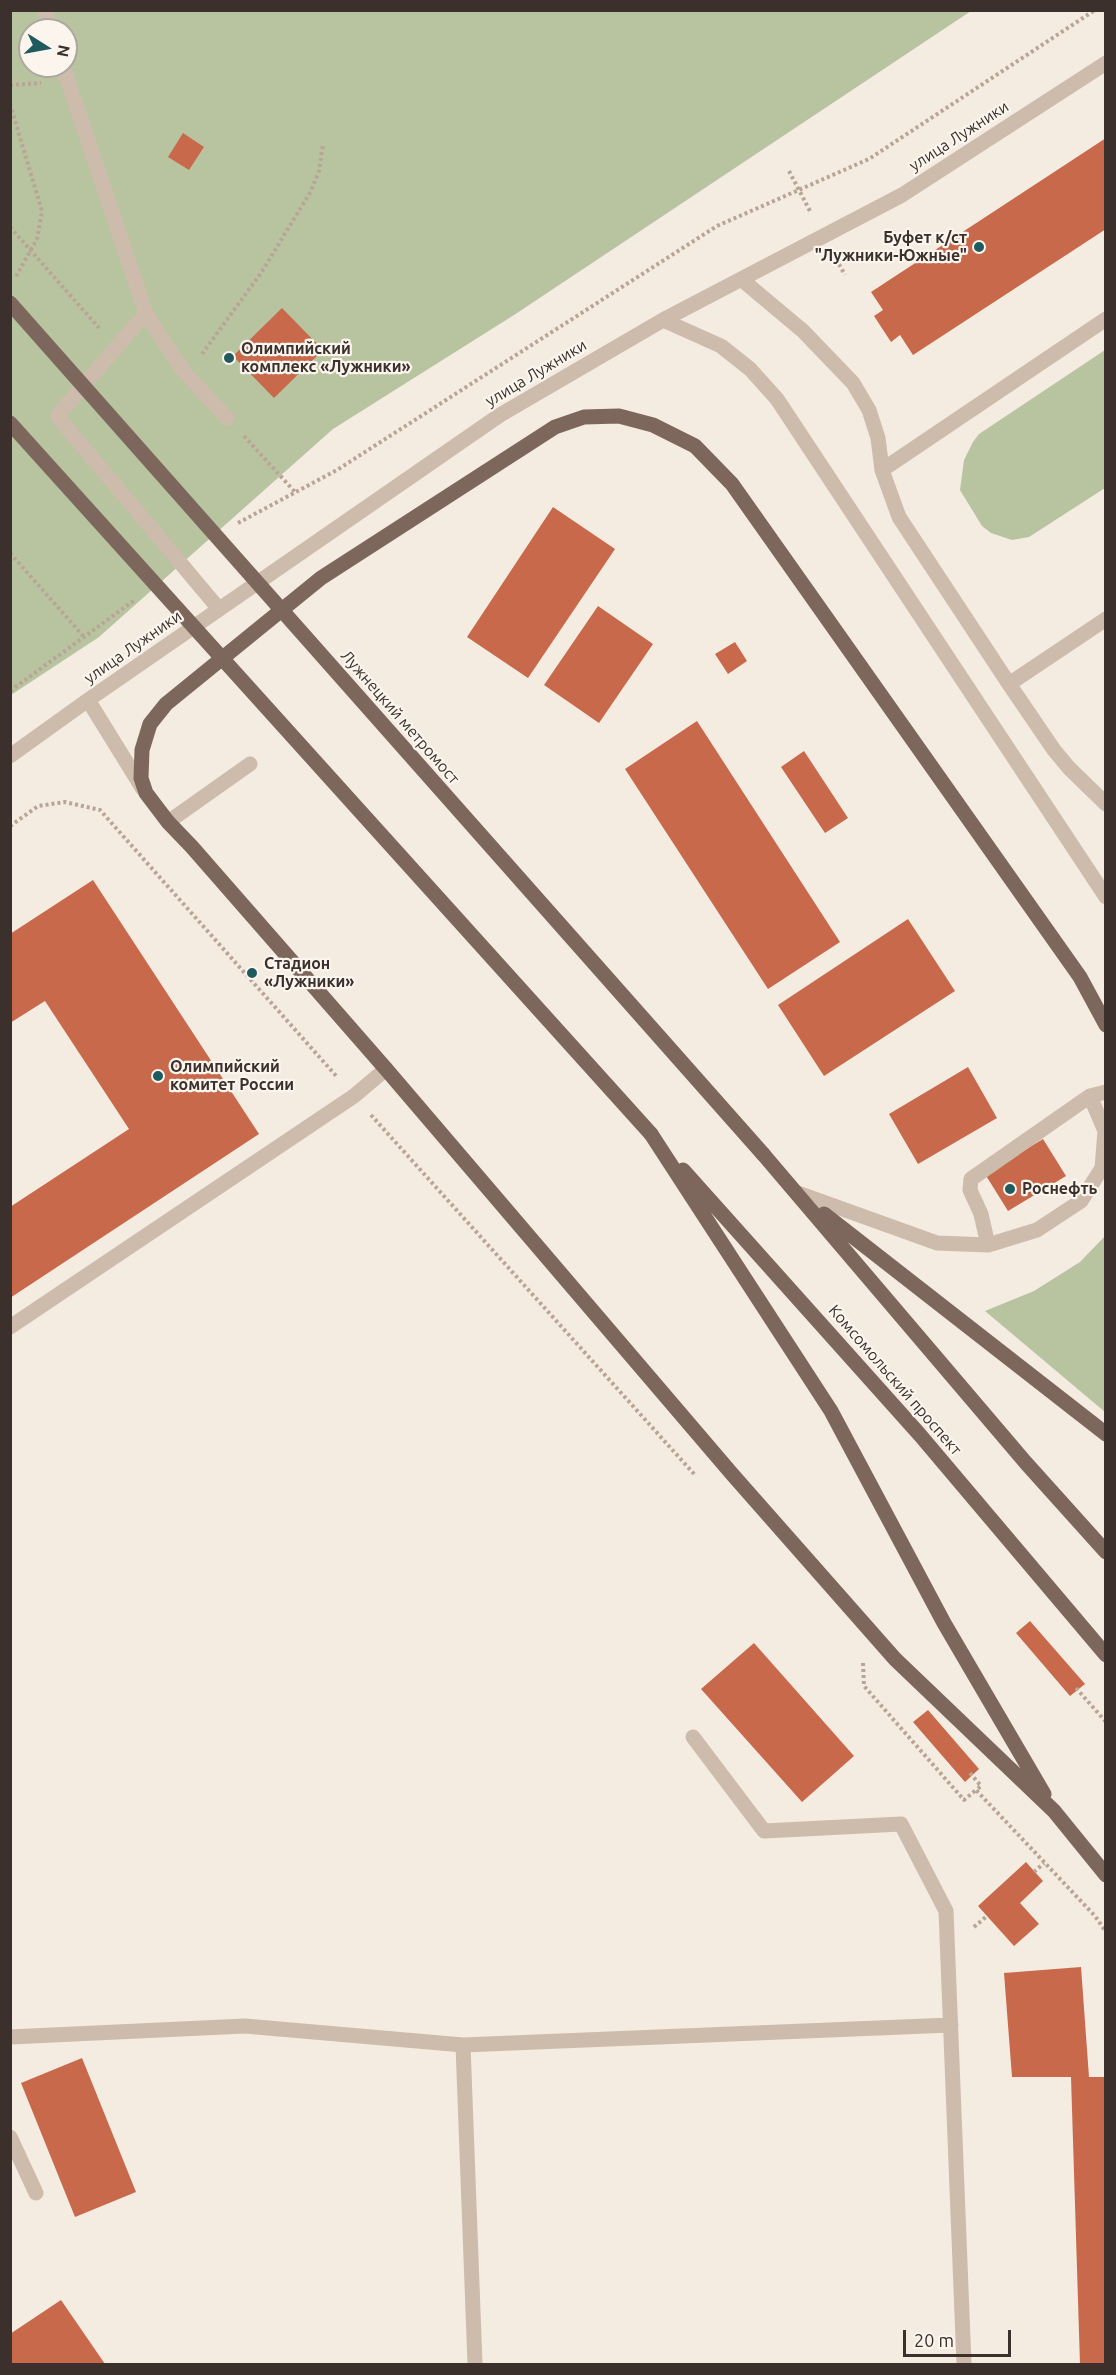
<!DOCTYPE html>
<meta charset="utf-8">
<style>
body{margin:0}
#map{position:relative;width:1116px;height:2375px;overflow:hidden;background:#f4ebe1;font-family:Ubuntu,sans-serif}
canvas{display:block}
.frame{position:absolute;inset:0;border:12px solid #3b302b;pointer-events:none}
.north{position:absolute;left:18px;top:18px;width:60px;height:60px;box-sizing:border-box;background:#fbf5ee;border:2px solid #aea6a0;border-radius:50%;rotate:101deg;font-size:16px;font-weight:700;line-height:24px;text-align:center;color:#3b302b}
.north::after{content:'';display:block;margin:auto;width:21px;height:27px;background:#1f5a5e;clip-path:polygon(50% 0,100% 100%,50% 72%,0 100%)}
.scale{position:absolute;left:903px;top:2330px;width:108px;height:27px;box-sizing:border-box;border:3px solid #3b302b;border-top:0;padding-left:8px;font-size:18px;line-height:21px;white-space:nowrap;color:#3b302b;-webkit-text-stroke:4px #fbf5ee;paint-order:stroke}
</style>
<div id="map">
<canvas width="1116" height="2375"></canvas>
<div class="frame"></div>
<div class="north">N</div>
<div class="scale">20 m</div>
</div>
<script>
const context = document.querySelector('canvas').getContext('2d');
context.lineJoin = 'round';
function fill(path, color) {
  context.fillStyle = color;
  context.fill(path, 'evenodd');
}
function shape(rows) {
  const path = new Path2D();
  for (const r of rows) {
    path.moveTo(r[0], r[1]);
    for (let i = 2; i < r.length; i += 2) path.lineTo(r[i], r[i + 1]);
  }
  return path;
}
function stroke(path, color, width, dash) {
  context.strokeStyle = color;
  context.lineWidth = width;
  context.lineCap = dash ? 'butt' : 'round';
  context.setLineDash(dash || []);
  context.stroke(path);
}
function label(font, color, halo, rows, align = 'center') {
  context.font = font + ' Ubuntu,sans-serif';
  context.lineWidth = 4.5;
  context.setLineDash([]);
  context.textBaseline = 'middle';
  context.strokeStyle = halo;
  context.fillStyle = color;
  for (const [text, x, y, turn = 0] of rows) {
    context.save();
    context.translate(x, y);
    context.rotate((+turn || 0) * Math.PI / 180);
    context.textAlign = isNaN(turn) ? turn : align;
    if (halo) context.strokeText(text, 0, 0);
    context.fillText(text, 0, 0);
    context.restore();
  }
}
const green = shape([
 [11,11,971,11,514,315,333,429,99,637,11,695],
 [30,30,66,30,66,66,30,66],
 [1105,350,1105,488,1029,537,1012,540,991,533,982,526,960,490,964,460,973,442,979,434],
 [1105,1236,1105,1412,985,1311,1034,1291,1080,1262]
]);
const building = shape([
 [183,133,204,147,189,170,168,157],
 [1106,138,1106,229,913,355,900,335,891,342,874,316,883,310,871,292],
 [282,308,323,350,274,398,233,356],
 [553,507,615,549,528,678,467,637],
 [598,606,653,644,599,723,544,685],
 [735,642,747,661,728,674,715,654],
 [697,721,840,942,768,989,625,769],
 [804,751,848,818,825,833,781,767],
 [93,880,259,1134,10,1298,10,1207,129,1129,45,1001,10,1023,10,934],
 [908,919,955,991,824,1076,778,1005],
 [968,1067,997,1118,918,1164,889,1114],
 [1043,1139,1066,1176,1008,1211,985,1174],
 [1030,1621,1085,1684,1070,1696,1016,1633],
 [754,1643,854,1756,802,1802,701,1689],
 [928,1710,979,1769,965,1782,913,1722],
 [1026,1862,1043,1881,1020,1903,1039,1924,1014,1946,978,1906],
 [1081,1967,1089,2077,1106,2077,1106,2364,1080,2364,1071,2077,1012,2077,1004,1973],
 [82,2058,136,2192,75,2217,21,2083],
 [61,2300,105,2364,10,2364,10,2334]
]);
const path = shape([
 [10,85,41,83],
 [10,104,42,211,37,239,15,278],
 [789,171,811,213],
 [10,227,99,328],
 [836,259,845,275],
 [202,354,261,273,311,191,319,171,323,144],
 [244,436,295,492],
 [238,523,337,470,717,226,869,159,1095,10],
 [10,553,84,637],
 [10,691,136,599],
 [10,826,38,806,65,802,100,810,338,1078],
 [371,1115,695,1475],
 [863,1663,864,1686,964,1800,976,1790],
 [1076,1688,1106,1722],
 [970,1773,981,1786,976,1790,1095,1916,1106,1932],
 [1034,1872,1044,1863],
 [974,1927,987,1916]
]);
const minor = shape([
 [45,10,51,30],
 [63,66,146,313,162,339,186,374,227,418],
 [741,279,803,331,853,383,869,410,878,438,882,470],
 [146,313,57,416,219,609],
 [1106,319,882,470,899,517,1009,684,1054,750,1069,768,1106,804],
 [663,320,721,346,750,369,777,399,1106,897],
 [1009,684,1106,619],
 [88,700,143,789],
 [10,756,88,700,500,415,663,320,902,195,1106,63],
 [168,822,250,764],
 [798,1193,937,1243,988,1245,1037,1230,1081,1201,1102,1168,1105,1131,1090,1096],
 [988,1245,981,1214,970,1190,971,1179,1090,1096,1106,1092],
 [10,1327,354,1096,386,1069],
 [693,1737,764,1831,901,1824,946,1911,964,2364],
 [10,2037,245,2026,463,2045,951,2025],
 [463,2045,475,2364],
 [10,2137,36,2193]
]);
const major = shape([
 [1106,1025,1080,977,732,484,695,446,653,425,619,416,584,417,555,427,321,578,166,704,150,724,142,750,141,778,146,793,168,822,192,847,386,1069,732,1474,895,1659,1054,1811,1106,1875],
 [651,1134,831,1411,944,1623,1044,1794],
 [763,1154,1026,1463,1106,1552],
 [683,1170,920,1435,1106,1655],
 [824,1214,1106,1434]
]);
const majorBridge = shape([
 [10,303,763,1154],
 [10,423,651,1134]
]);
const markers = [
 [979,247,6,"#1f5a5e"],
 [229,358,6,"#1f5a5e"],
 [252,973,6,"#1f5a5e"],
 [158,1076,6,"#1f5a5e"],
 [1010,1189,6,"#1f5a5e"]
];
const streetNames = [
 ["улица Лужники",959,136,-33],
 ["улица Лужники",536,373,-31],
 ["улица Лужники",133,647,-35],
 ["Лужнецкий метромост",400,717,49],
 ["Комсомольский проспект",895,1380,49]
];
const poiNames = [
 ["Буфет к/ст",967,238,"right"],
 ["\"Лужники-Южные\"",967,256,"right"],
 ["Олимпийский",241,349],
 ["комплекс «Лужники»",241,367],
 ["Стадион",264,964],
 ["«Лужники»",264,982],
 ["Олимпийский",170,1067],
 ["комитет России",170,1085],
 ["Роснефть",1022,1189]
];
fill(green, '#b8c4a0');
fill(building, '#c8694b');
stroke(path, '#b9a596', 4, [3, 3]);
stroke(minor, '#cdbbac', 15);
stroke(major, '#7d675c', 15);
stroke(majorBridge, '#7d675c', 15);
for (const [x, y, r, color] of markers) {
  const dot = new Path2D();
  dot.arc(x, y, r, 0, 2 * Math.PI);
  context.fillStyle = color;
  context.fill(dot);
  stroke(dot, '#fbf5ee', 2);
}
label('16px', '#3b302b', '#fbf5ee', streetNames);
label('bold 16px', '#3b302b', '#fbf5ee', poiNames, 'left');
</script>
